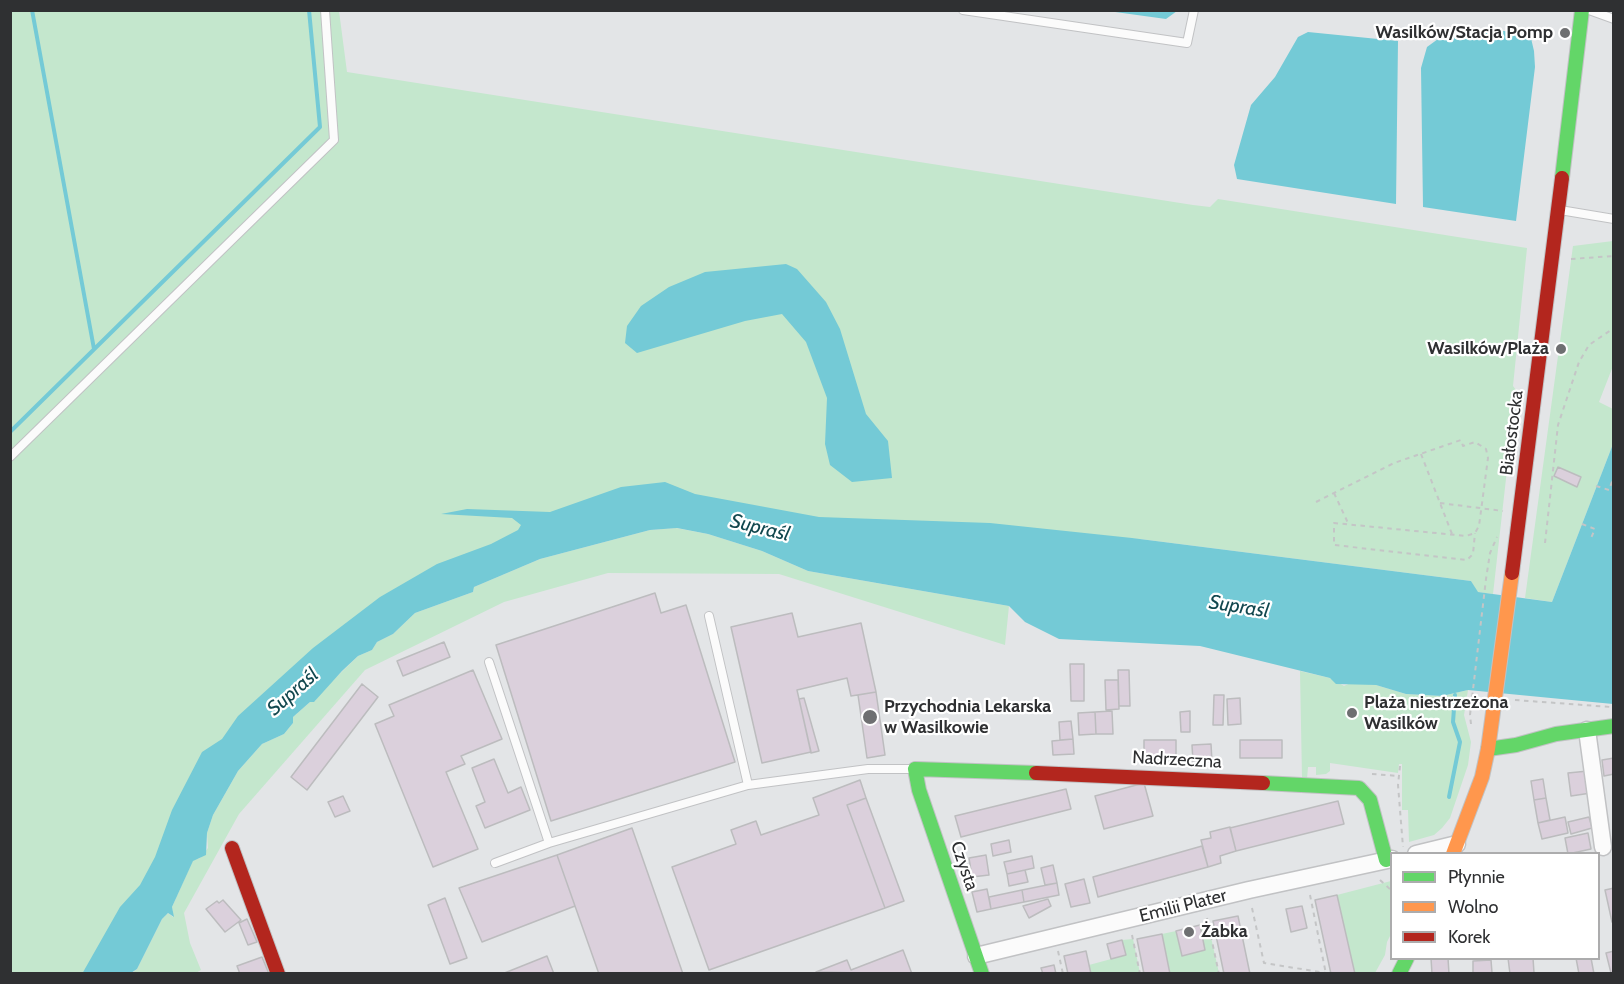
<!DOCTYPE html>
<meta charset="utf-8">
<style>
body{margin:0}
#map{position:relative;width:1624px;height:984px;overflow:hidden;background:#e3e5e7;font-family:Cabin,sans-serif}
canvas{display:block}
.frame{position:absolute;inset:0;border:12px solid #2f3032;pointer-events:none}
.legend{position:absolute;left:1390px;top:852px;width:210px;height:108px;box-sizing:border-box;background:#fff;border:2px solid #acacad;margin:0;padding:8px 10px;list-style:none;font-size:18px;color:#2f3032}
.legend li{display:flex;align-items:center;gap:12px;height:30px}
.legend b{width:30px;border:2px solid #acacad}
</style>
<div id="map">
<canvas width="1624" height="984"></canvas>
<div class="frame"></div>
<ul class="legend">
<li><b style="height:8px;background:#63d668"></b>Płynnie</li>
<li><b style="height:8px;background:#ff974d"></b>Wolno</li>
<li><b style="height:8px;background:#b3261e"></b>Korek</li>
</ul>
</div>
<script>
const context = document.querySelector('canvas').getContext('2d');
context.lineJoin = 'round';
function fill(path, color) {
  context.fillStyle = color;
  context.fill(path, 'evenodd');
}
function shape(rows) {
  const path = new Path2D();
  for (const r of rows) {
    path.moveTo(r[0], r[1]);
    for (let i = 2; i < r.length; i += 2) path.lineTo(r[i], r[i + 1]);
  }
  return path;
}
function stroke(path, color, width, dash) {
  context.strokeStyle = color;
  context.lineWidth = width;
  context.lineCap = dash ? 'butt' : 'round';
  context.setLineDash(dash || []);
  context.stroke(path);
}
function label(font, color, halo, rows, align = 'center') {
  context.font = font + ' Cabin,sans-serif';
  context.lineWidth = 4.5;
  context.setLineDash([]);
  context.textBaseline = 'middle';
  context.strokeStyle = halo;
  context.fillStyle = color;
  for (const [text, x, y, turn = 0] of rows) {
    context.save();
    context.translate(x, y);
    context.rotate((+turn || 0) * Math.PI / 180);
    context.textAlign = isNaN(turn) ? turn : align;
    if (halo) context.strokeText(text, 0, 0);
    context.fillText(text, 0, 0);
    context.restore();
  }
}
const green = shape([
 [10,11,339,11,347,72,1193,205,1210,207,1218,199,1527,248,1513,386,1516,390,1493,594,1477,592,1471,581,1140,539,811,524,656,493,424,591,253,728,123,973,11,973],
 [1613,241,1613,366,1599,402,1613,409,1613,444,1552,602,1525,598,1573,246],
 [676,528,708,534,762,551,808,571,1009,606,1005,645,779,574,608,573,504,602,365,670,239,814,184,913,190,943,201,970,194,974,131,974,137,969,162,919,168,913,173,917,172,907,176,898,193,860,200,858,208,848,207,833,213,815,238,771,262,744,284,734,293,723,293,717,310,702,315,701,321,692,358,656,372,650,377,642,393,634,415,613,473,592,474,587,540,559,650,530],
 [1300,671,1330,678,1344,686,1353,682,1376,685,1406,694,1442,696,1468,690,1464,715,1471,742,1468,765,1450,818,1442,828,1434,835,1409,842,1408,810,1402,810,1402,764,1399,764,1398,773,1330,763,1330,771,1326,774,1316,775,1316,767,1308,767,1307,779,1302,778],
 [1391,881,1391,934,1387,942,1385,955,1375,973,1355,973,1337,895],
 [1208,924,1219,973,1170,973,1162,934,1176,931,1183,956,1205,950,1199,926],
 [1133,939,1140,973,1091,973,1089,965,1126,955,1122,940]
]);
const water = shape([
 [1108,11,1177,11,1166,19],
 [1495,30,1530,34,1534,51,1535,67,1516,221,1423,207,1421,68,1427,47,1438,39,1460,34],
 [1308,32,1398,41,1396,204,1237,179,1234,165,1251,105,1275,77,1298,37],
 [786,264,797,269,826,302,840,329,866,414,888,441,892,478,852,482,830,465,825,444,827,398,806,342,782,314,745,321,637,353,625,343,627,326,641,306,669,287,705,272],
 [1613,444,1613,704,1468,690,1442,696,1406,694,1376,685,1336,684,1330,678,1200,646,1059,639,1025,622,1009,606,808,571,762,551,708,534,677,528,650,530,540,559,474,587,473,592,415,613,393,634,377,642,372,650,358,656,342,671,314,702,310,702,293,717,293,723,284,734,262,744,238,771,213,815,207,833,206,855,193,861,172,907,174,917,168,913,162,919,137,969,131,973,82,974,120,907,140,885,155,857,172,810,202,752,222,739,238,716,313,648,380,597,437,564,491,544,518,530,521,525,512,518,441,514,467,509,550,512,621,487,665,482,695,494,819,517,990,523,1132,538,1471,581,1478,592,1552,602]
]);
const stream = shape([
 [32,10,94,349],
 [10,432,320,127,309,10],
 [1449,797,1460,742,1453,722,1455,695]
]);
const building = shape([
 [1558,467,1581,477,1577,487,1554,476,1558,467],
 [655,593,661,613,686,605,735,762,551,821,496,645,655,593],
 [792,613,798,637,861,623,876,692,851,696,847,678,797,690,811,752,762,763,731,627,792,613],
 [444,642,450,657,403,676,397,661,444,642],
 [1070,664,1084,664,1084,701,1071,701,1070,664],
 [473,670,502,739,461,756,465,764,446,772,478,849,433,867,375,724,394,716,389,705,473,670],
 [1118,670,1129,670,1130,706,1119,706,1118,670],
 [1105,680,1118,680,1119,709,1106,710,1105,680],
 [362,684,378,697,307,790,291,777,362,684],
 [876,692,885,755,867,758,858,695,876,692],
 [1214,695,1224,695,1223,725,1213,725,1214,695],
 [804,698,819,751,811,753,799,699,804,698],
 [1240,698,1241,724,1228,725,1227,699,1240,698],
 [1112,711,1113,734,1096,734,1095,712,1112,711],
 [1190,711,1190,732,1181,732,1180,712,1190,711],
 [1095,712,1096,734,1079,735,1078,713,1095,712],
 [1071,721,1073,739,1060,740,1059,722,1071,721],
 [1073,739,1074,754,1053,755,1052,741,1073,739],
 [1144,740,1176,740,1176,759,1144,759,1144,740],
 [1240,740,1282,740,1282,758,1240,758,1240,740],
 [1211,744,1212,762,1193,762,1192,745,1211,744],
 [1614,758,1614,774,1604,776,1602,760,1614,758],
 [494,759,508,793,521,787,530,810,485,828,476,806,485,802,472,768,494,759],
 [1588,771,1591,793,1571,796,1568,773,1588,771],
 [1543,779,1546,798,1534,800,1531,781,1543,779],
 [860,780,866,798,847,805,885,908,709,970,672,867,736,844,731,830,756,821,761,835,819,815,813,798,860,780],
 [1144,783,1153,816,1104,829,1095,796,1144,783],
 [1066,789,1071,809,961,837,955,816,1066,789],
 [343,796,350,811,335,817,328,802,343,796],
 [866,798,904,901,885,908,847,805,866,798],
 [1546,798,1550,820,1538,823,1534,800,1546,798],
 [1338,801,1344,824,1236,851,1230,828,1338,801],
 [1565,817,1568,833,1542,839,1538,823,1565,817],
 [1589,817,1592,828,1571,834,1568,822,1589,817],
 [1230,827,1236,851,1220,856,1221,863,1208,867,1201,840,1211,838,1210,832,1230,827],
 [632,828,683,974,599,974,557,855,632,828],
 [1588,833,1591,849,1568,854,1565,838,1588,833],
 [1009,840,1011,852,993,856,991,844,1009,840],
 [1202,846,1208,867,1098,897,1093,877,1202,846],
 [557,855,575,906,482,942,459,888,557,855],
 [986,855,989,875,972,877,969,858,986,855],
 [1032,856,1034,868,1007,874,1004,862,1032,856],
 [1053,865,1057,883,1045,885,1041,868,1053,865],
 [1025,870,1028,882,1009,886,1007,874,1025,870],
 [1084,879,1090,903,1071,907,1065,884,1084,879],
 [1057,883,1059,895,1024,902,1022,890,1057,883],
 [1614,888,1614,922,1612,922,1605,890,1614,888],
 [987,889,991,909,977,912,972,892,987,889],
 [1022,890,1024,902,991,909,989,897,1022,890],
 [1337,895,1355,974,1331,974,1315,900,1337,895],
 [445,898,467,958,450,964,428,905,445,898],
 [1048,899,1051,906,1029,918,1023,906,1048,899],
 [223,900,241,920,225,932,206,909,217,901,219,903,223,900],
 [1302,906,1307,928,1291,932,1286,909,1302,906],
 [1238,916,1250,974,1224,974,1213,921,1238,916],
 [247,919,257,942,248,945,239,923,247,919],
 [1200,925,1205,950,1182,956,1176,931,1200,925],
 [1162,934,1170,974,1144,974,1137,939,1162,934],
 [1122,940,1126,955,1111,959,1107,944,1122,940],
 [903,950,912,974,816,972,847,960,851,970,903,950],
 [1086,951,1091,974,1068,974,1064,956,1086,951],
 [1614,951,1614,972,1611,973,1606,953,1614,951],
 [547,956,554,974,502,974,547,956],
 [262,957,269,974,240,974,237,966,262,957],
 [1431,958,1448,958,1449,974,1432,974,1431,958],
 [1508,958,1533,958,1534,973,1510,974,1508,958],
 [1576,958,1591,958,1594,974,1579,974,1576,958],
 [1491,960,1492,973,1473,974,1473,961,1491,960],
 [1054,965,1056,974,1043,974,1041,968,1054,965]
]);
const path = shape([
 [1571,259,1614,256],
 [1421,454,1452,534],
 [1596,486,1609,490,1613,479],
 [1334,493,1348,523],
 [1316,502,1394,463,1461,440,1463,446,1475,442,1486,449,1488,458,1479,526,1475,533,1466,536,1334,523,1334,545,1467,560,1473,554,1475,533],
 [1440,503,1503,511],
 [1582,524,1595,529,1591,538],
 [1545,543,1558,425,1579,362,1589,345,1614,328],
 [1515,700,1611,707],
 [1471,724,1470,715,1486,579,1490,553,1497,537],
 [1400,766,1398,785,1403,847],
 [1372,774,1399,776],
 [1380,880,1392,891],
 [1310,895,1326,974],
 [1252,908,1264,963,1326,973],
 [1207,918,1219,974],
 [1132,935,1140,974],
 [1058,951,1063,974]
]);
const lane = shape([
 [963,10,1187,43,1194,10],
 [1589,10,1614,19],
 [1560,210,1614,219],
 [10,457,334,140,325,10],
 [709,616,748,785],
 [489,662,549,843],
 [495,863,549,843,748,785,868,769,913,769]
]);
const street = shape([
 [1587,730,1603,847],
 [1416,854,1457,844],
 [976,956,1249,890,1392,859]
]);
const fast = shape([
 [1562,178,1582,10],
 [1488,749,1516,745,1556,734,1614,726],
 [1263,783,1359,788,1370,800,1386,860],
 [982,974,919,790,915,769,1036,773],
 [1399,974,1407,958]
]);
const slow = shape([
 [1453,854,1482,777,1488,749,1512,573]
]);
const jam = shape([
 [1512,573,1562,178],
 [1036,773,1263,783],
 [232,848,278,974]
]);
const markers = [
 [1565,33,6,"#6e6f71"],
 [1561,349,6,"#6e6f71"],
 [1352,713,6,"#6e6f71"],
 [870,717,8,"#6e6f71"],
 [1189,932,6,"#6e6f71"]
];
const poiNames = [
 ["Wasilków/Stacja Pomp",1553,33,"right"],
 ["Wasilków/Plaża",1549,349,"right"],
 ["Plaża niestrzeżona",1364,703],
 ["Wasilków",1364,724],
 ["Przychodnia Lekarska",884,707],
 ["w Wasilkowie",884,728],
 ["Żabka",1201,932]
];
const streetNames = [
 ["Białostocka",1512,433,-83],
 ["Nadrzeczna",1177,760,3],
 ["Czysta",964,866,71],
 ["Emilii Plater",1183,906,-14]
];
const waterNames = [
 ["Supraśl",760,528,14],
 ["Supraśl",1239,607,9],
 ["Supraśl",293,692,-41]
];
fill(green, '#c4e7cd');
fill(water, '#74cad6');
stroke(stream, '#74cad6', 4);
fill(building, '#dbd0dc');
stroke(building, '#bcbcbe', 1.5);
stroke(lane, '#c1c2c4', 10);
stroke(street, '#c1c2c4', 19);
stroke(fast, '#c1c2c4', 16);
stroke(slow, '#c1c2c4', 16);
stroke(jam, '#c1c2c4', 16);
stroke(path, '#c4c5c6', 2, [4.5, 4.5]);
stroke(lane, '#fbfbfb', 8);
stroke(street, '#fbfbfb', 16);
stroke(fast, '#63d668', 14);
stroke(slow, '#ff974d', 14);
stroke(jam, '#b3261e', 14);
for (const [x, y, r, color] of markers) {
  const dot = new Path2D();
  dot.arc(x, y, r, 0, 2 * Math.PI);
  context.fillStyle = color;
  context.fill(dot);
  stroke(dot, '#fff', 2);
}
label('bold 18px', '#2f3032', '#fff', poiNames, 'left');
label('18px', '#2f3032', '#fff', streetNames);
label('italic 20px', '#12484f', '#fff', waterNames);
</script>
